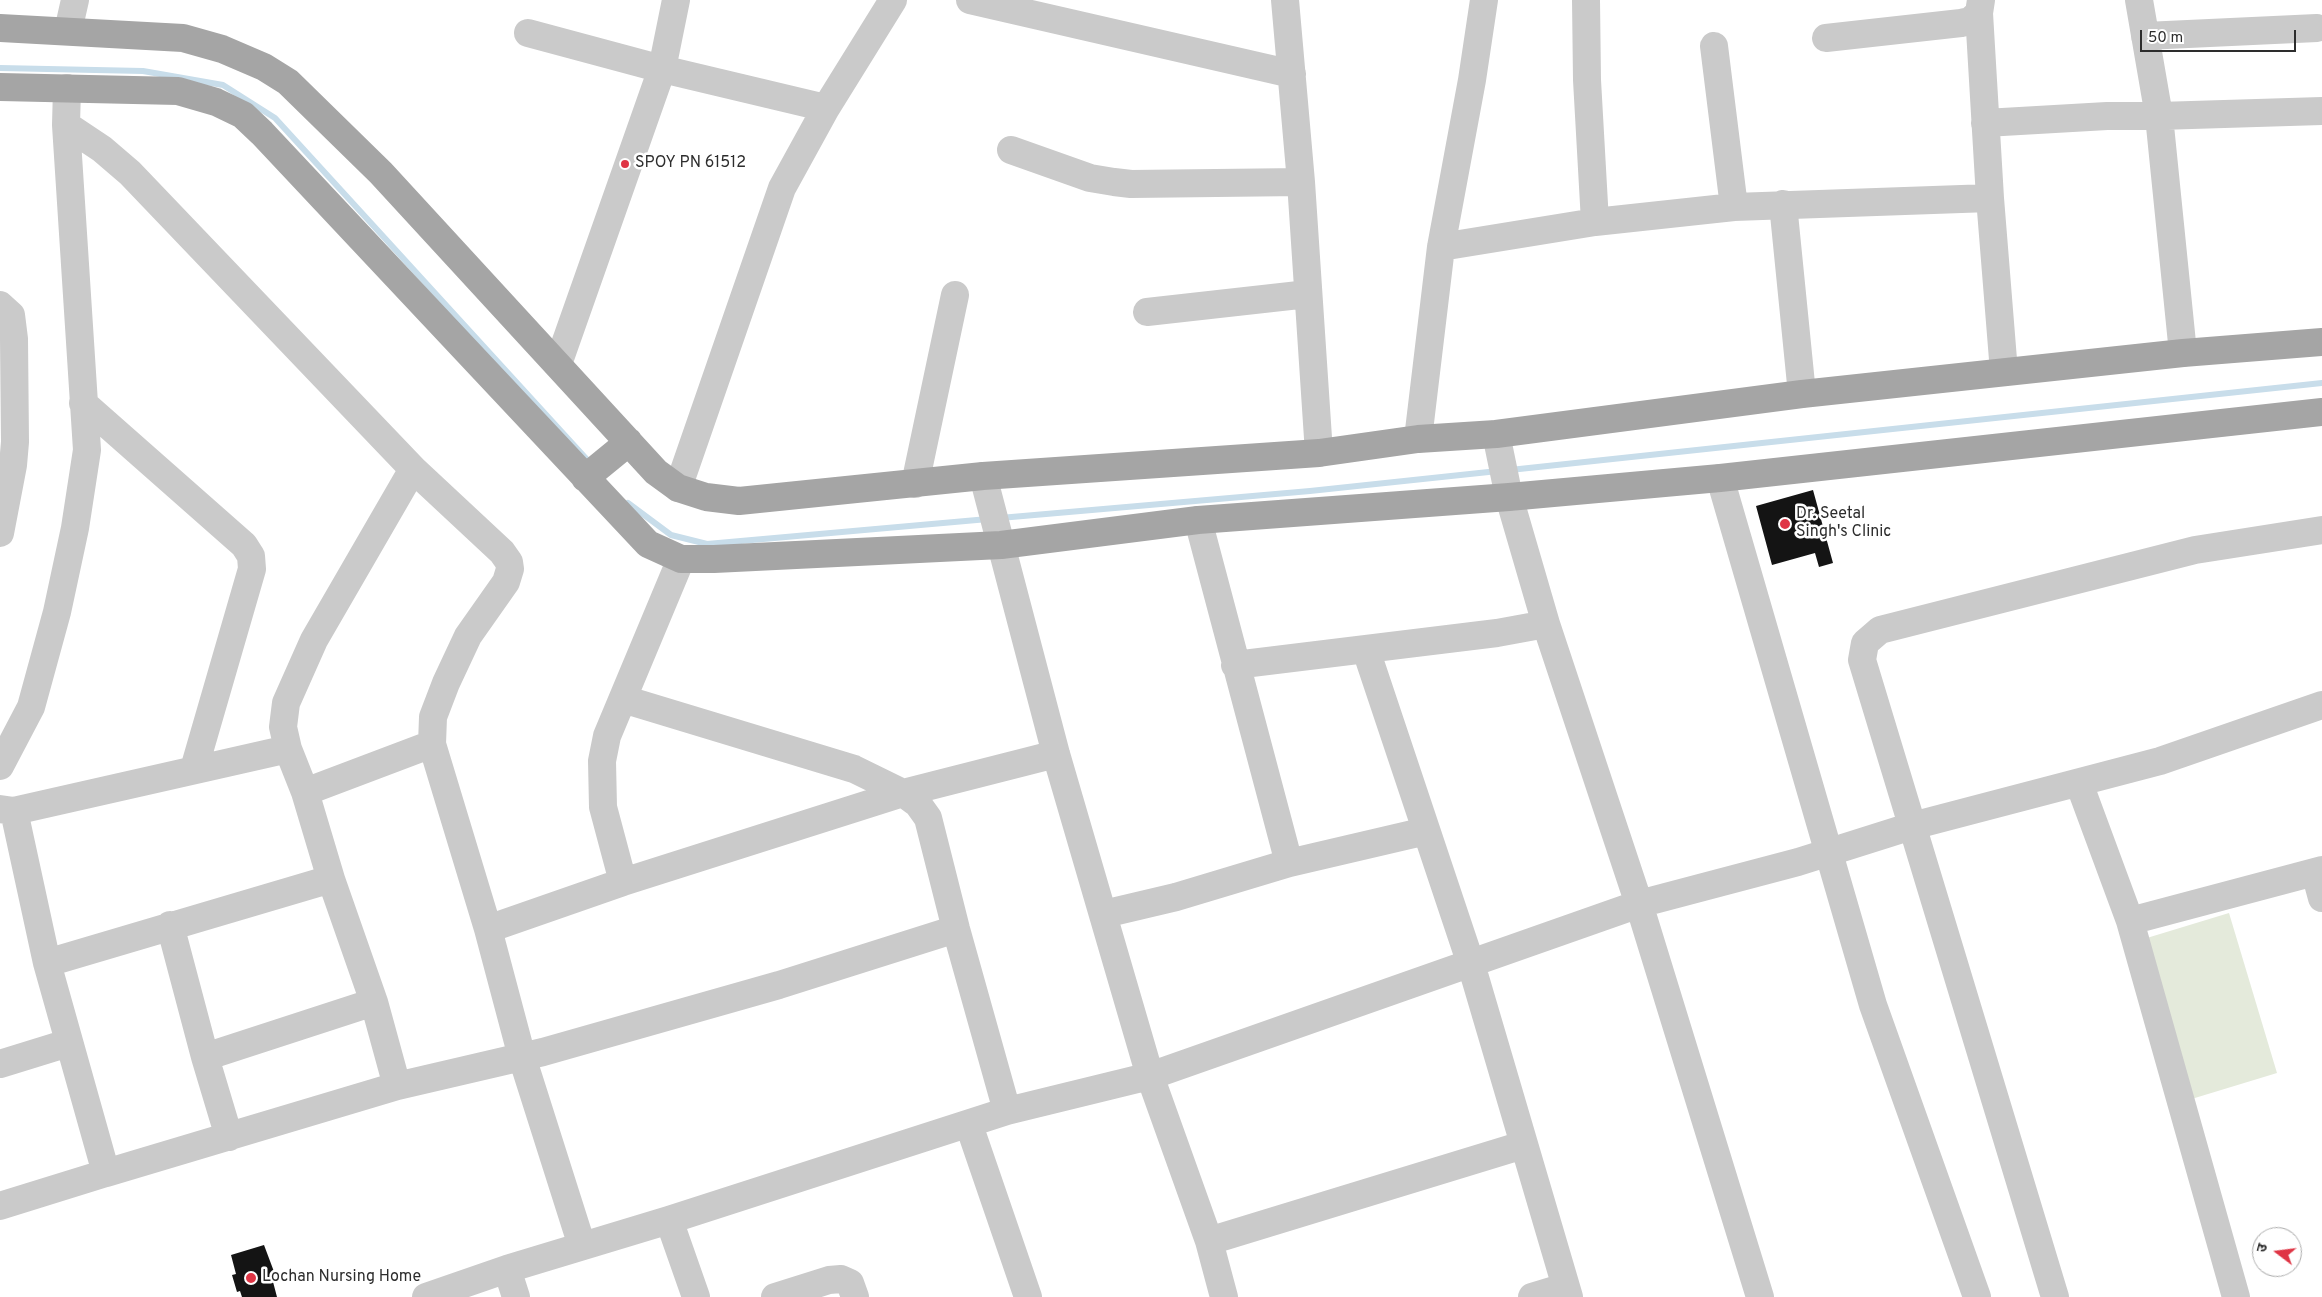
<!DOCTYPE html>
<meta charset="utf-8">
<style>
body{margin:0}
#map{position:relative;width:2322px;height:1297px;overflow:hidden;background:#fff;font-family:Overpass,"Noto Sans Devanagari",sans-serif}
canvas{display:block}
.north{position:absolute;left:2252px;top:1227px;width:50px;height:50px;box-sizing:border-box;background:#fff;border:1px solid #ababab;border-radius:50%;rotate:285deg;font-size:14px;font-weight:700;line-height:20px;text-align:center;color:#2d2d2d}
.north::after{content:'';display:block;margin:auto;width:18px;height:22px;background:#df3545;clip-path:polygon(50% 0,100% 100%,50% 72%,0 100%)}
.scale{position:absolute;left:2140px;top:30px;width:156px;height:22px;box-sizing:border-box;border:2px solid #2d2d2d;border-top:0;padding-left:6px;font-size:15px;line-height:18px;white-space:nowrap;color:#2d2d2d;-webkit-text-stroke:4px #fff;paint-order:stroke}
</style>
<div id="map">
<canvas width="2322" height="1297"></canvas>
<div class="north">उ</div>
<div class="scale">50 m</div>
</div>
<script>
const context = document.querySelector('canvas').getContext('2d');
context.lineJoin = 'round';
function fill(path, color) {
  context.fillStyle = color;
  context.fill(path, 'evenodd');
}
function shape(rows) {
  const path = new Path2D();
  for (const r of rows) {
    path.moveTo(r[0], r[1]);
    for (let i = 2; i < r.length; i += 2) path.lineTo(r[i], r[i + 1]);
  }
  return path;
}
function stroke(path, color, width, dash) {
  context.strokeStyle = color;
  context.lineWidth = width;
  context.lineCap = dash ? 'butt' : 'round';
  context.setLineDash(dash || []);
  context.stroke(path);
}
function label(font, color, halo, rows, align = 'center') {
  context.font = font + ' Overpass,sans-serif';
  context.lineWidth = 5;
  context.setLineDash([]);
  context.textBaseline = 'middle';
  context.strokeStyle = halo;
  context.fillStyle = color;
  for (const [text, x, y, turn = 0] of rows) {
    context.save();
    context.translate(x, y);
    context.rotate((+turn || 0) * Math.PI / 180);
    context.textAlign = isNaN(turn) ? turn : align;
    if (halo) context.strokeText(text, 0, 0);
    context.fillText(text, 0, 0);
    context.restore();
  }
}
const green = shape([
 [2229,913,2277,1073,2185,1101,2137,941]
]);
const stream = shape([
 [0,68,143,71,223,85,275,118,592,465],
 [1510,470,2322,383],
 [628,503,671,535,707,544,988,519],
 [1000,518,1310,491,1498,471]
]);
const building = shape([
 [1813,490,1833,563,1819,567,1815,553,1772,565,1756,506],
 [264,1245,276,1277,272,1278,277,1297,242,1297,240,1291,237,1292,232,1275,236,1274,231,1255]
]);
const minor = shape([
 [970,0,1292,74],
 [1285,0,1301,182,1319,453],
 [1586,0,1587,80,1595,222],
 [2139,0,2159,116,2183,353],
 [1979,13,1990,198,2004,372],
 [68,31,75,0],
 [528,33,662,69,826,108],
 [2145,36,2317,28],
 [1826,38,1961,23,1970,21,1979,13,1981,0],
 [1714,46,1734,207],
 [1985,123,2107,116,2159,116,2322,111],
 [66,125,102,149,130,173,413,469,314,640,286,703,283,727,288,749,305,792,331,879,374,1002,397,1086],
 [1011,150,1090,178,1114,182,1131,184,1301,182],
 [1783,204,1802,394],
 [1441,247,1595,222,1734,207,1990,198],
 [0,305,11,315,14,339,15,442,13,465,0,533],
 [1147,312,1308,294],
 [558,364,662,69,676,0],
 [83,403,244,545,251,556,252,569,194,769],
 [1496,434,1509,497,1546,624,1639,904,1760,1297],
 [1418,439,1441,247,1472,80,1484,0],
 [413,469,502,552,509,562,510,569,506,582,468,636,446,683,433,717,432,744,488,929,522,1057,582,1246],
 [983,476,1056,754,1150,1076,1209,1241,1224,1297],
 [1720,478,1873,1005,1977,1297],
 [915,484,955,295],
 [678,488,782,188,826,108,893,0],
 [1198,520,1289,863],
 [1366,650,1471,964,1569,1297],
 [1235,665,1497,633,1546,624],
 [623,699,854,769,903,793,918,804,928,818,956,929,1007,1111],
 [0,766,31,707,57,612,75,528,87,450,66,125,67,88],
 [2079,783,2130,921,2236,1297],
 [305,792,432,744],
 [0,809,14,811,288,749],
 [2315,872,2322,898],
 [623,882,603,807,602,761,607,736,681,559],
 [1104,914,1176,897,1289,863,1426,831],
 [2130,921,2322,870],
 [170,925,205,1057,374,1002],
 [488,929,623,882,903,793,1056,754],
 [47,963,331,879],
 [205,1057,229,1137],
 [0,1064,68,1043],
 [969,1125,1028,1297],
 [106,1173,397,1086,543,1052,779,985,956,929],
 [0,1206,106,1173,47,963,14,811],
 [669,1220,696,1297],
 [1209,1241,1523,1145],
 [507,1269,516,1297],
 [426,1297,507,1269,669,1220,1007,1111,1150,1076,1639,904,1798,862,1912,826,2160,761,2322,705],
 [775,1297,829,1280,841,1279,850,1283,855,1297],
 [1532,1297,1565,1287],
 [2055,1297,1862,660,1865,643,1880,630,2195,550,2322,530]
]);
const major = shape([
 [0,28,183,38,222,49,264,67,288,82,381,173,656,472,678,488,706,497,739,501,983,476,1319,453,1418,439,1496,434,1802,394,2183,353,2322,342],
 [0,87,178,91,216,102,243,115,262,133,648,544,681,559,714,559,1001,545,1198,520,1509,497,1720,478,2322,412],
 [585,478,629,442]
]);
const markers = [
 [625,164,5,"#df3545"],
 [1785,524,6,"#df3545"],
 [251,1278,6,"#df3545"]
];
const poiNames = [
 ["SPOY PN 61512",635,164],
 ["Dr. Seetal",1796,515],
 ["Singh's Clinic",1796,533],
 ["Lochan Nursing Home",262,1278]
];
fill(green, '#e4eadb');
stroke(stream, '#c8ddea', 6);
fill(building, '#141414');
stroke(minor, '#cacaca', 28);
stroke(major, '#a5a5a5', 28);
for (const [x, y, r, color] of markers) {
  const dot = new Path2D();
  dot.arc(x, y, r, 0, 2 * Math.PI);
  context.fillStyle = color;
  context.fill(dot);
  stroke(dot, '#fff', 2);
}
label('16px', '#2d2d2d', '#fff', poiNames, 'left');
</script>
